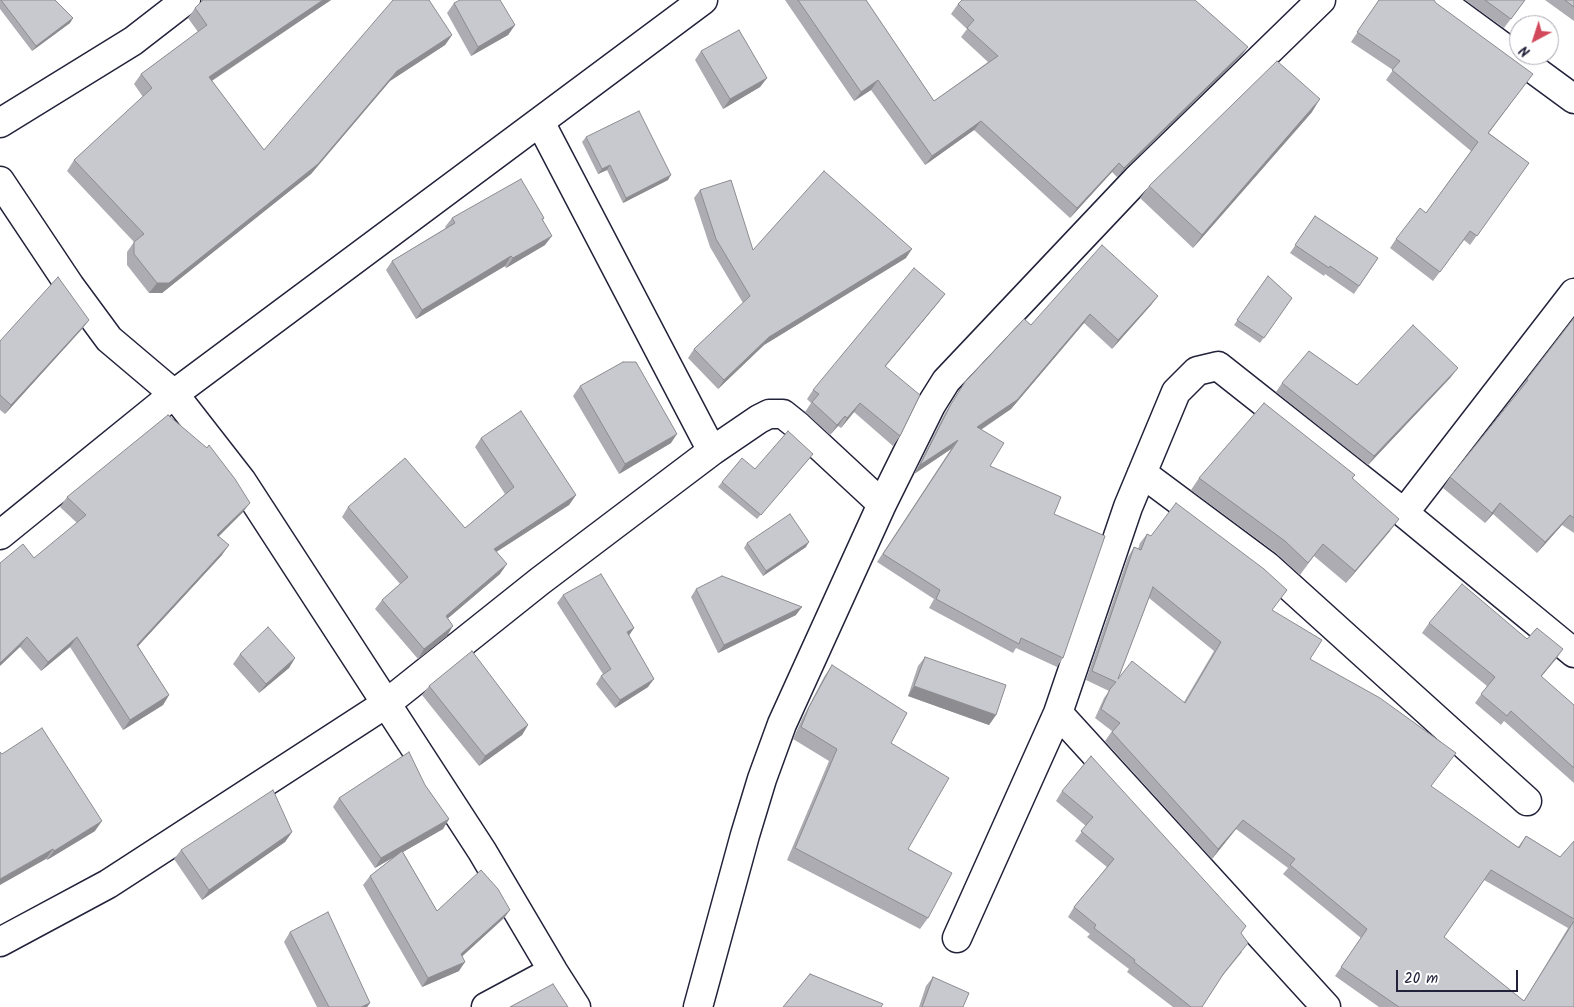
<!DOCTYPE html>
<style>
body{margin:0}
#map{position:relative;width:1574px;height:1007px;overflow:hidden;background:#fff;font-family:Kalam,sans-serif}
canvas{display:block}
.north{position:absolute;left:1509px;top:15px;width:50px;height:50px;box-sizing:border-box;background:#fff;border:1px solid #a7a7b1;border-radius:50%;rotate:220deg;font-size:14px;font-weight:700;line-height:20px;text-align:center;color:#22223b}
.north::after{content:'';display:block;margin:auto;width:18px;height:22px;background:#d1495b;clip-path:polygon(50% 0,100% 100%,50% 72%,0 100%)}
.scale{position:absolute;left:1396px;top:970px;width:122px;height:22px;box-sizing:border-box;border:2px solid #22223b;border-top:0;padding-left:6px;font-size:15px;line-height:18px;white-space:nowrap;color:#22223b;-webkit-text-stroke:4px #fff;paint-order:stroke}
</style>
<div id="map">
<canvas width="1574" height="1007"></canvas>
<div class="north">N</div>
<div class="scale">20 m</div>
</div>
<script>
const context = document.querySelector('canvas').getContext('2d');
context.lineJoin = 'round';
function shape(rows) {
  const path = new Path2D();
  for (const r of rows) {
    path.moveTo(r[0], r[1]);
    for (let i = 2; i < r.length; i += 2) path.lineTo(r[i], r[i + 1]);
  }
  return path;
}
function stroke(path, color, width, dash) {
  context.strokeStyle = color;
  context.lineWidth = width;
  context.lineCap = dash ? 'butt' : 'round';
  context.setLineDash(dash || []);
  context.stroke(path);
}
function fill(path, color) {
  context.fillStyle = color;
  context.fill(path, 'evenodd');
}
const minor = shape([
 [1439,0,1574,99],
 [540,122,712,451],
 [0,123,133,41,186,0],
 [0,181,70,286,109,339,174,394,241,480,482,851,553,971,576,1007],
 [1142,473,1267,566,1527,801],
 [1404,513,1574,293],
 [0,535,174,394,703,0],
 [1058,713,1326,1007],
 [957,938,1058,713,1128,507,1176,392,1197,371,1218,366,1404,513,1574,653],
 [0,942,108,884,387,703,540,581,712,451,759,419,769,414,783,414,798,426,882,504],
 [486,1007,553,971],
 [698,1007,745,835,762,779,782,724,882,504,931,405,946,381,1137,179,1321,0]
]);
const wall = shape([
 [0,0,55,0,73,18,70,23,32,51,0,9],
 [201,0,331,0,212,81,264,150,452,35,445,45,390,81,311,174,162,293,149,293,127,265,127,252,134,242,67,171,74,160,143,97,134,84,141,74,198,32,188,18,195,8,201,2],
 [785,0,866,0,934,101,988,62,961,37,967,29,951,14,958,4,1248,47,1241,56,1117,177,1112,172,1070,218,974,130,925,165,871,90,854,101],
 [1379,0,1436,3,1526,83,1489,133,1529,163,1470,245,1464,240,1433,281,1390,248,1396,239,1426,213,1471,151,1386,80,1393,70,1351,42],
 [1465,0,1525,0,1504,28],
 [1545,0,1574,0,1574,21],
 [454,3,515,25,508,35,471,56,447,13],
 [701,51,767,78,760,87,723,109,695,60],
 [1312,112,1193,248,1140,198,1149,186],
 [586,137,668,180,623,203,607,170,598,174,582,142],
 [700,190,753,250,906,258,764,345,718,389,688,358,694,349,743,303,710,247,694,198],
 [1315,216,1378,258,1354,294,1325,274,1324,276,1290,253],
 [452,218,544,218,543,220,545,245,506,268,505,266,416,319,386,270,392,261,446,228,445,227],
 [1268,276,1292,298,1260,343,1234,325],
 [945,294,938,303,886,366,900,436,893,446,854,412,841,428,838,426,830,435,805,412,811,403,807,399,813,390],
 [1158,296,1151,305,1112,349,1084,323,1011,409,981,430,990,466,1054,514,1063,658,1057,667,1016,648,1013,653,929,608,934,599,877,562,951,449,914,474,945,413,965,382,1031,325],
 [1574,318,1574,533,1562,525,1537,553,1493,514,1485,523,1443,488,1450,477,1520,390,1519,389,1527,379],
 [89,320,82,329,5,414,0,410,0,341],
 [1451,377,1368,465,1276,392,1282,383,1357,385],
 [580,386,671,443,619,474,573,396],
 [481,438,576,495,569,505,496,552,500,574,448,618,447,636,418,659,375,609,382,600,400,584,342,517,348,507,465,528,505,494,475,447],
 [810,458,757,519,718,487,722,482],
 [1355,475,1352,479,1390,531,1346,583,1314,556,1300,575,1276,553,1191,490,1199,478],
 [67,497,243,512,219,536,222,555,138,646,169,695,163,705,123,730,70,647,41,671,20,647,34,558,77,523,60,507],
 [1147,534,1273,611,1310,659,1431,787,1518,847,1526,836,1560,857,1574,841,1574,1007,1379,1007,1335,976,1361,938,1283,874,1288,868,1236,829,1212,859,1105,741,1112,731,1095,718,1104,698,1109,691,1086,680,1128,557,1134,547,1138,549,1140,543],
 [1149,598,1214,651,1184,702,1118,679],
 [1484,880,1568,928,1524,1001,1444,937],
 [747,543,806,547,763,576,744,548],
 [696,589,796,615,718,653,691,597],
 [563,595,634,628,629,636,648,687,615,708,596,684,601,676,603,674,557,603],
 [1429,623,1527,639,1556,659,1541,677,1574,705,1574,783,1504,721,1501,725,1475,703,1487,686,1422,633],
 [240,654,295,658,289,668,259,693,233,664],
 [925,657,996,715,989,725,908,696,918,666],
 [832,665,891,743,908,849,928,918,920,929,787,860,829,761,793,739,802,719,824,677],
 [429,686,528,725,522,735,479,766,422,695],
 [0,752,95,831,47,860],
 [425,785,449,819,443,829,403,852,437,911,510,910,504,918,462,956,459,971,422,987,363,885,370,876,397,855,375,868,333,807,339,798],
 [1062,791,1241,933,1242,952,1220,979,1202,1007,1173,1007,1127,972,1129,969,1087,937,1090,934,1068,917,1074,907,1107,867,1075,841,1086,826,1056,801],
 [292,832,285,842,202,900,174,859,181,850],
 [290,932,370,1003,367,1007,317,1007,284,942],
 [933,977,963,1007,919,1007,926,986]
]);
const shadedWall = shape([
 [323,0,331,0,202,87,209,77],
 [73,18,70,23,32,51,36,46],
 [515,25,508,35,471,56,478,47],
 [452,35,445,45,390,81,311,174,162,293,149,293,157,283,397,71],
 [1248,47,1241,56,1117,177,1124,168],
 [767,78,760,87,723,109,730,99],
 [878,80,871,90,854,101,861,92],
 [1320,99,1312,112,1193,248,1202,235],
 [981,121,974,130,925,165,932,156],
 [1119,163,1112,172,1070,218,1077,208],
 [610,165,607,170,598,174,602,169],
 [671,175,668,180,623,203,626,198],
 [552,236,545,245,506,268,513,258],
 [912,249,906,258,764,345,718,389,724,380,769,337],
 [511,256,505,266,416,319,422,310],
 [945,294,938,303,878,375,885,366],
 [1158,296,1151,305,1112,349,1118,340],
 [1090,314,1084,323,1011,409,971,436,977,427],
 [89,320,82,329,5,414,11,405],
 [1458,368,1451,377,1368,465,1374,456],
 [860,403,854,412,841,428,847,418],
 [845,416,838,426,830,435,837,425],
 [677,434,671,443,619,474,625,464],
 [958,440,951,449,914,474,920,465],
 [576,495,569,505,487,558,494,549],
 [250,503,243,512,210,545,217,535],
 [1500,503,1493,514,1485,523,1492,513],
 [1570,515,1562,525,1537,553,1545,542],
 [1399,519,1390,531,1346,583,1355,571],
 [809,542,806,547,763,576,766,571],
 [229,545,222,555,130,655,137,645],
 [507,564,500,574,439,626,446,616],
 [802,607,796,615,718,653,724,645],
 [453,626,447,636,418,659,424,649],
 [634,628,628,636,627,632],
 [27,637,20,647,0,666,0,663],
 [77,637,70,647,41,671,48,662],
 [1563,649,1556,659,1534,685,1541,676],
 [295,658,289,668,259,693,266,684],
 [654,679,648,687,615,708,620,700],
 [914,686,996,715,989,725,908,696],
 [169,695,163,705,123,730,130,720],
 [528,725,522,735,479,766,485,756],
 [449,819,443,829,375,868,381,858],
 [1243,820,1236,829,1212,859,1218,849],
 [102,821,95,831,47,860,54,851],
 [292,832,285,842,202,900,209,890],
 [53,849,46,859,0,885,0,879],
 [510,910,504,918,455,963,461,954],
 [465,962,459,971,422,987,428,978],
 [370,1003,367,1007,361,1007]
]);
const building = shape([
 [1,0,55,0,73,18,36,46,1,0],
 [203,0,323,0,209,77,264,150,393,0,429,0,452,35,397,71,318,164,169,283,157,283,134,254,134,242,144,234,74,160,152,88,141,74,207,25,195,8,203,0],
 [460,0,500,0,515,25,478,47,454,3,460,0],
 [798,0,866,0,934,101,998,56,967,28,974,20,958,4,962,0,1195,0,1248,47,1124,168,1119,163,1077,208,981,121,932,156,878,80,861,92,798,0],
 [1379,0,1434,0,1436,3,1533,74,1488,133,1529,163,1477,236,1470,231,1440,272,1396,239,1420,208,1426,213,1478,142,1392,70,1400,61,1357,32,1379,0],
 [1485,0,1525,0,1511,19,1485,0],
 [1565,0,1574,0,1574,7,1565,0],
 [739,30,767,78,730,99,701,51,739,30],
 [1277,61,1320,99,1202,235,1149,186,1277,61],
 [639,111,671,175,626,198,610,165,602,169,586,137,639,111],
 [824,171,912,249,769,337,724,380,694,349,750,296,716,239,700,190,731,180,753,250,824,171],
 [521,179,544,218,542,219,552,236,513,258,511,256,422,310,392,261,455,223,452,218,521,179],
 [1315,216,1378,258,1359,286,1330,266,1329,268,1295,245,1315,216],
 [1102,245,1158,296,1118,340,1090,314,1017,400,977,427,1004,443,990,466,1061,497,1054,514,1105,536,1063,658,1021,638,1019,644,936,599,940,590,883,554,958,440,920,465,951,404,965,382,1024,319,1031,325,1102,245],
 [914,268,945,294,885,366,920,395,900,436,860,403,847,418,845,416,837,425,812,402,819,394,813,390,914,268],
 [1268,276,1292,298,1264,338,1237,320,1268,276],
 [58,277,89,320,11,405,0,395,0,341,58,277],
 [1574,318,1574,518,1570,515,1545,542,1500,503,1492,513,1450,477,1528,380,1527,379,1574,318],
 [1413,325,1458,368,1374,456,1282,383,1309,351,1357,385,1413,325],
 [623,362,636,362,677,434,625,464,580,386,623,362],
 [1264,403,1355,475,1352,478,1399,519,1355,571,1323,544,1308,563,1285,541,1199,478,1264,403],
 [521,411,576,495,494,549,507,564,446,616,453,626,424,649,382,600,408,577,348,507,405,458,465,528,514,487,481,438,521,411],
 [168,415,207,448,209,445,235,479,250,503,217,535,229,545,137,645,169,695,130,720,77,637,48,662,27,637,0,663,0,563,23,544,34,558,86,515,67,497,168,415],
 [788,431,813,454,761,515,722,482,742,458,755,469,788,431],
 [1176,503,1264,569,1287,590,1272,610,1322,640,1310,659,1380,698,1456,753,1431,786,1519,848,1526,836,1560,857,1574,841,1574,919,1491,870,1444,937,1524,1001,1574,921,1574,1007,1399,1007,1341,967,1367,929,1290,865,1295,859,1243,820,1218,849,1112,732,1120,723,1101,709,1110,689,1116,682,1092,671,1134,547,1141,550,1147,534,1151,536,1176,503],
 [1153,587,1221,642,1185,703,1132,661,1118,679,1153,587],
 [790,514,809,542,766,571,747,543,790,514],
 [601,574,634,628,627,632,654,679,620,700,601,676,611,669,563,595,601,574],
 [722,576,802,607,724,645,696,589,722,576],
 [1462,584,1527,639,1537,628,1563,649,1541,676,1574,705,1574,768,1511,711,1507,716,1481,694,1495,677,1429,623,1462,584],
 [268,627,295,658,266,684,240,654,268,627],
 [472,651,528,725,485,756,429,686,472,651],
 [925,657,1006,685,996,715,914,686,925,657],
 [832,665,907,713,891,743,949,778,908,849,952,873,928,918,795,848,837,749,801,727,809,707,832,665],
 [42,728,102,821,54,851,53,849,0,879,0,752,2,754,42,728],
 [409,752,425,785,449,819,381,858,339,798,409,752],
 [1091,756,1246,926,1241,933,1248,943,1224,973,1202,1007,1191,1007,1134,962,1135,960,1094,928,1096,925,1074,907,1114,859,1081,831,1093,817,1062,791,1091,756],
 [273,790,292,832,209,890,181,850,273,790],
 [402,851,437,911,481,870,498,889,510,910,461,954,465,962,428,978,370,876,402,851],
 [328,912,370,1003,361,1007,329,1007,290,932,328,912],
 [810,974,883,1004,881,1007,783,1007,810,974],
 [933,977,969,993,963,1007,922,1007,933,977],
 [553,984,568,1007,510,1007,553,984]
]);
stroke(minor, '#22223b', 31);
stroke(minor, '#fff', 28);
fill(wall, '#acacb2');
fill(shadedWall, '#8c8c91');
fill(building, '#c8c8cf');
stroke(building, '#8c8c91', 1);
</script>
